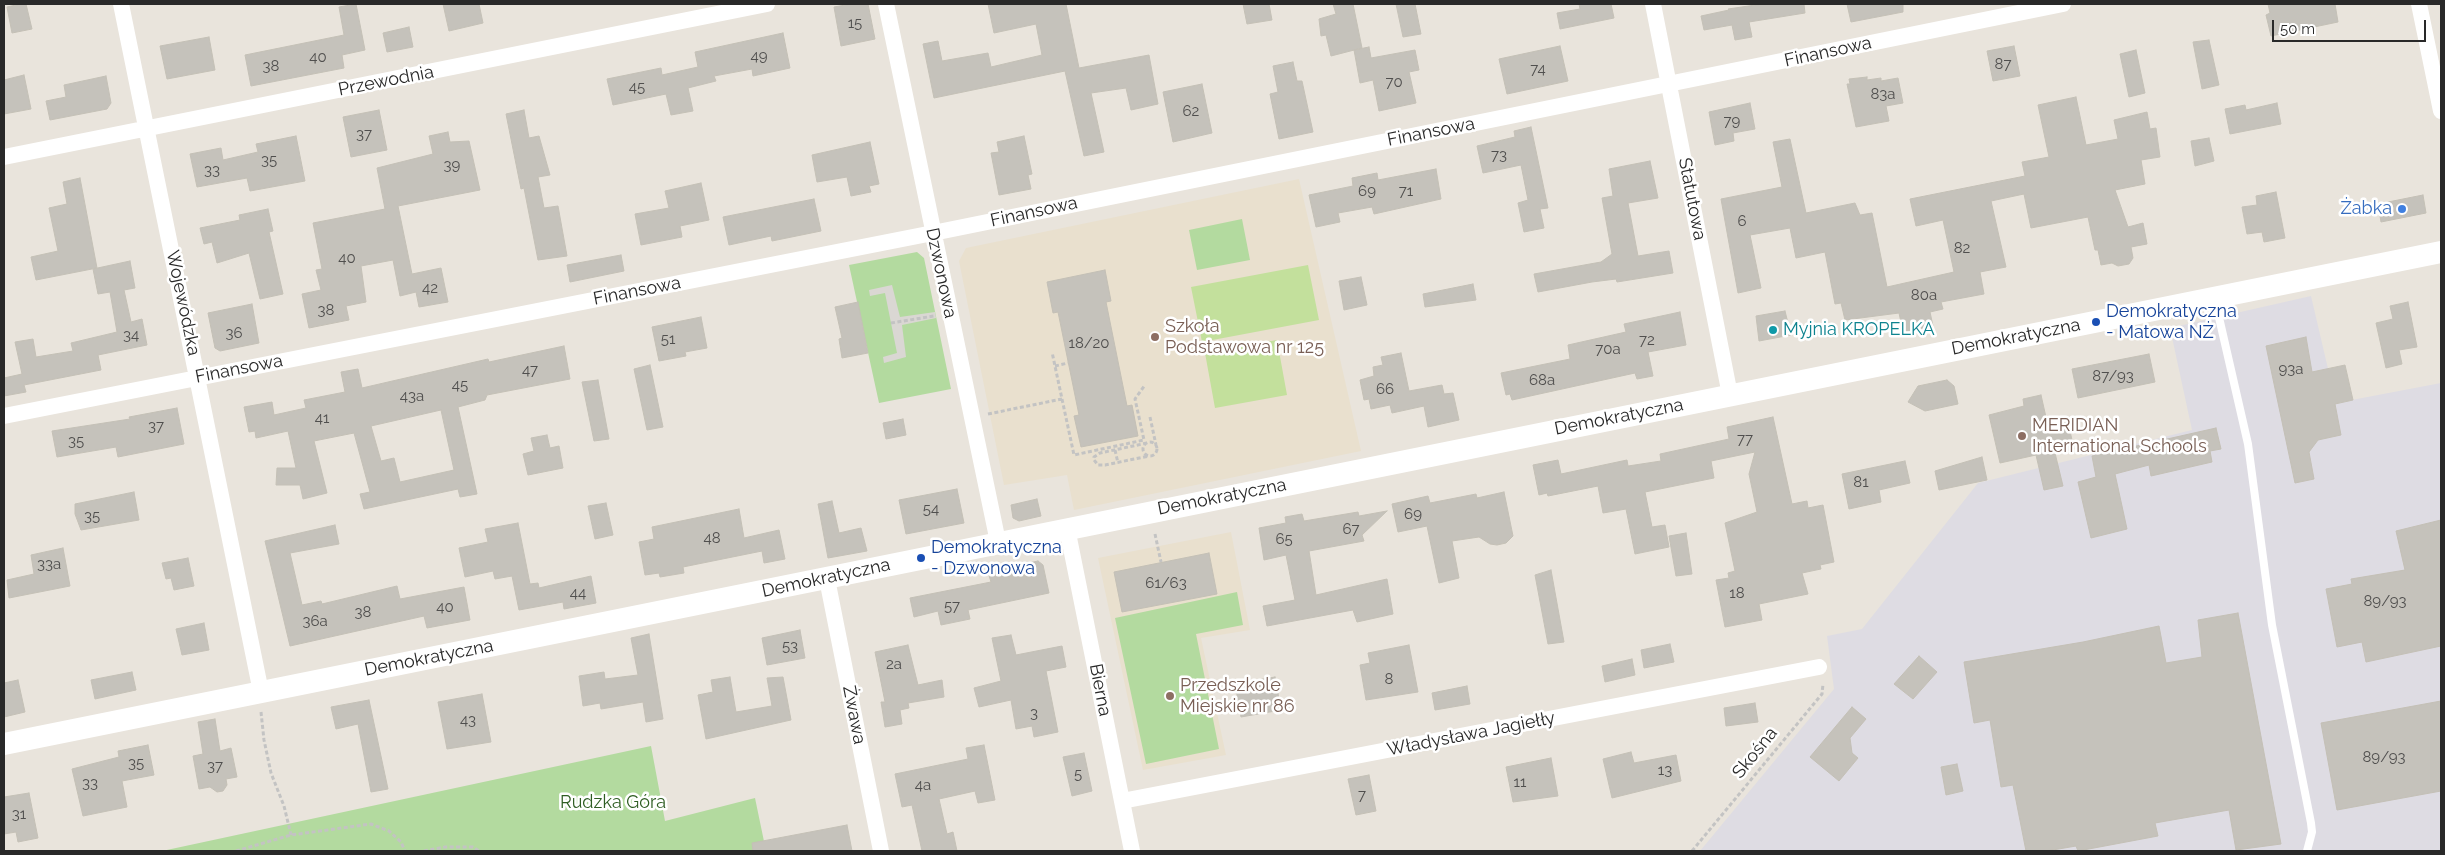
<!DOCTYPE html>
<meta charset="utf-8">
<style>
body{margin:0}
#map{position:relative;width:2445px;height:855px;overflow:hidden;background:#e9e4dc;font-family:Raleway,sans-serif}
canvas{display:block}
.frame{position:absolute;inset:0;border:5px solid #292929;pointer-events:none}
.scale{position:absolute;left:2272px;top:20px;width:154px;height:22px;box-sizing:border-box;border:2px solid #292929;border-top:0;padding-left:6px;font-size:15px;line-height:18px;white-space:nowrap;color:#292929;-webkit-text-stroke:4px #fff;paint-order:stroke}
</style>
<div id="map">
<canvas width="2445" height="855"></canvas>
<div class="frame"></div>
<div class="scale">50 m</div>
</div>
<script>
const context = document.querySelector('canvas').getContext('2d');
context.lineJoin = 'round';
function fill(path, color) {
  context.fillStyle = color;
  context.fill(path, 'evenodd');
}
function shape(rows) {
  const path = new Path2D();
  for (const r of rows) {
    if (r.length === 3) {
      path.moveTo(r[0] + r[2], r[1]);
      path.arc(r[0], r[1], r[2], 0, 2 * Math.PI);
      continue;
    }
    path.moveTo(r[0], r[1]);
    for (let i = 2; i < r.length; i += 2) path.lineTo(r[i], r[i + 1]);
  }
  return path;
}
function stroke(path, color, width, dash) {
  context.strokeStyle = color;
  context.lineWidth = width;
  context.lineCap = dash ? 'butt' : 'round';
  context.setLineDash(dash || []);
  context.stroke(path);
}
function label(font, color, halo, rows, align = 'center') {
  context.font = font + ' Raleway,sans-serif';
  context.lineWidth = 5;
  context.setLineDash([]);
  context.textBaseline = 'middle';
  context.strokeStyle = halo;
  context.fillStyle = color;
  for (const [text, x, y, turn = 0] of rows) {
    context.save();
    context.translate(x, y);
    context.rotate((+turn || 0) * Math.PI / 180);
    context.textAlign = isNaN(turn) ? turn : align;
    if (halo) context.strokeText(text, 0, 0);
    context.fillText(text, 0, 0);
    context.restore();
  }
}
const industrial = shape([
 [2311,296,2336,403,2441,383,2441,851,1700,851,1834,689,1827,636,1862,629,1978,483,2192,430,2170,328]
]);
const education = shape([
 [1299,179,1361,451,1074,510,1067,475,1004,485,959,261,966,248],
 [1231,532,1250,630,1201,638,1226,755,1143,770,1098,558]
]);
const green = shape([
 [1242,219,1250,260,1197,270,1189,230],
 [917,252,924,258,951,389,879,403,849,265],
 [1237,592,1243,625,1196,634,1219,749,1146,764,1115,618],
 [651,746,665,821,755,798,766,851,162,851]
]);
const pitch = shape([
 [1308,265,1319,320,1202,342,1191,287],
 [1277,340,1287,395,1215,408,1205,353]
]);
const plaza = shape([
 [892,285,900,317,935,312,936,318,902,325,906,357,884,363,883,357,897,353,885,293,870,296,869,290]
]);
const building = shape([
 [20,4,26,4,32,29,12,33,7,7,20,4],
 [356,4,365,50,342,55,344,68,251,86,245,55,344,35,339,7,356,4],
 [443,4,479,4,483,23,449,31,443,4],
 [851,4,868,4,875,39,841,46,834,7,851,4],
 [988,4,1066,4,1079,68,1149,55,1158,104,1131,110,1126,88,1091,93,1104,152,1084,156,1065,71,934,98,923,44,938,41,942,61,988,53,991,67,1042,55,1036,24,994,33,988,4],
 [1243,4,1269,4,1272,20,1247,24,1243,4],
 [1333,4,1353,4,1362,48,1331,56,1326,35,1321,36,1319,19,1336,14,1333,4],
 [1396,4,1415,4,1421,34,1403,37,1396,4],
 [1579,4,1611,4,1614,18,1560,29,1557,13,1580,9,1579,4],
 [1762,4,1804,4,1805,13,1749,22,1752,37,1735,40,1732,25,1704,30,1701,16,1729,10,1728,9,1762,4],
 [1847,4,1903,4,1903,12,1851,22,1847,4],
 [2268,4,2335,4,2338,22,2271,36,2266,15,2270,13,2268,4],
 [409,27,413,47,387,52,383,33,409,27],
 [783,33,790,68,753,76,752,69,714,76,716,81,688,88,693,111,671,115,666,94,613,105,607,79,661,68,662,75,698,67,695,52,783,33],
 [209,37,215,70,167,79,160,46,209,37],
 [2209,40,2219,85,2202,89,2193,42,2209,40],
 [1560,46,1568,81,1507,94,1499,59,1560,46],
 [2014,46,2020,76,1993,81,1987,51,2014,46],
 [1369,47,1371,58,1415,50,1419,70,1409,72,1416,103,1379,111,1373,80,1360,83,1354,50,1369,47],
 [2136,50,2145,93,2129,97,2120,54,2136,50],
 [1293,62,1297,81,1302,81,1313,132,1279,139,1270,94,1278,92,1273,66,1293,62],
 [24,75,31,109,4,114,4,80,24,75],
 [106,76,111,103,107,109,50,120,46,101,66,97,64,85,106,76],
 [1867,77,1867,80,1881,78,1881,81,1898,78,1903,103,1886,106,1889,121,1856,127,1847,84,1850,84,1849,79,1867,77],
 [1202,84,1212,133,1173,142,1163,92,1202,84],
 [2076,97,2086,145,2118,139,2114,120,2147,112,2150,129,2156,128,2160,157,2141,160,2145,184,2115,190,2128,227,2143,223,2147,244,2131,247,2133,258,2129,264,2118,266,2112,263,2101,265,2098,250,2095,250,2088,217,2031,228,2024,194,1991,201,2006,267,1980,272,1984,294,1941,302,1943,309,1930,312,1933,326,1903,332,1899,313,1845,320,1841,303,1835,304,1825,252,1796,258,1790,228,1750,235,1761,288,1738,293,1721,199,1782,187,1773,142,1790,139,1806,213,1855,203,1860,215,1872,213,1887,287,1954,272,1943,220,1916,226,1910,199,2025,176,2022,162,2049,157,2038,105,2076,97],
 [1750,103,1755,129,1733,133,1734,141,1715,145,1709,112,1750,103],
 [2277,103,2281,124,2230,134,2225,109,2245,105,2246,110,2277,103],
 [379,110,387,150,351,157,343,117,379,110],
 [524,110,529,138,539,136,550,175,538,177,544,208,558,206,567,256,538,260,524,188,521,189,506,114,524,110],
 [1531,127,1548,208,1540,209,1544,228,1524,232,1518,203,1528,200,1521,165,1483,173,1477,146,1515,137,1514,131,1531,127],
 [448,132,450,142,469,141,480,190,398,206,412,274,441,268,448,302,419,307,416,292,400,296,393,260,361,266,366,302,346,306,349,320,309,328,302,294,321,290,316,270,322,269,313,223,385,209,377,168,433,154,429,136,448,132],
 [296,136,305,181,250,191,247,178,197,187,190,154,221,148,223,160,258,152,256,144,296,136],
 [1024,136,1032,174,1028,175,1031,189,999,195,991,153,999,152,997,142,1024,136],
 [2209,138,2214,161,2195,166,2191,141,2209,138],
 [870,142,879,184,869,186,871,192,851,196,847,177,817,182,812,155,870,142],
 [1650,161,1658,198,1628,203,1638,256,1669,251,1673,273,1617,282,1616,279,1592,282,1538,292,1534,274,1601,262,1612,254,1602,198,1613,196,1609,169,1650,161],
 [1436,169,1441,199,1374,214,1372,207,1338,213,1340,222,1316,227,1309,195,1353,186,1352,178,1377,173,1378,180,1436,169],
 [80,178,97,268,36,280,31,257,58,251,49,208,67,204,63,182,80,178],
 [701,183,709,220,680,226,682,237,641,245,635,214,669,208,665,191,701,183],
 [2276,192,2285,238,2264,242,2262,232,2247,234,2242,207,2257,205,2256,196,2276,192],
 [2423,195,2426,213,2381,222,2378,204,2423,195],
 [814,199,821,231,772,241,771,236,729,245,723,217,814,199],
 [268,209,273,231,269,232,283,294,260,299,249,253,217,263,212,242,204,244,200,228,240,220,239,215,268,209],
 [621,255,624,271,570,282,567,265,621,255],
 [130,261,135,288,124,290,131,322,142,319,147,345,98,355,101,370,24,385,26,392,4,396,4,378,22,374,15,342,33,339,36,357,73,351,71,343,117,332,110,292,98,294,93,269,130,261],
 [1105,270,1111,301,1106,302,1127,406,1132,405,1138,436,1081,447,1074,416,1079,415,1058,312,1053,313,1047,282,1105,270],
 [1361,277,1367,305,1344,310,1339,281,1361,277],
 [1473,284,1476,300,1425,307,1423,294,1473,284],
 [858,302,868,353,842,358,839,339,842,338,835,307,858,302],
 [2408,302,2417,347,2399,350,2402,364,2386,368,2376,323,2393,319,2390,306,2408,302],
 [252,304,259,343,220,351,215,348,208,313,252,304],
 [1785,311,1791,335,1759,341,1756,316,1785,311],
 [1680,312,1686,345,1648,352,1653,376,1637,379,1635,373,1512,400,1510,394,1506,395,1501,373,1570,359,1568,345,1626,332,1624,324,1680,312],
 [701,317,707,348,685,352,686,356,659,361,652,327,701,317],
 [2306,337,2312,372,2345,365,2353,400,2335,404,2341,435,2318,440,2309,452,2314,479,2295,483,2266,346,2306,337],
 [564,346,570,379,487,395,485,400,458,407,477,494,460,497,458,489,364,509,360,494,370,492,354,433,314,441,327,493,303,499,300,485,276,485,277,468,296,468,288,431,256,438,255,431,249,432,244,407,272,402,274,415,306,408,304,400,345,392,341,372,358,369,362,388,488,359,489,362,564,346],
 [441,410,454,470,400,482,394,458,381,461,371,426,441,410],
 [1401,353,1409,391,1442,385,1444,394,1453,393,1459,420,1428,427,1424,406,1392,413,1390,405,1371,409,1369,399,1364,400,1360,380,1374,376,1373,367,1383,365,1381,357,1401,353],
 [2149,354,2155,382,2078,398,2072,369,2149,354],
 [650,365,663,427,647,430,634,369,650,365],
 [598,380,609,439,594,441,582,382,598,380],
 [1947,380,1954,386,1958,404,1925,411,1908,402,1918,386,1947,380],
 [2041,395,2048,426,2068,422,2074,449,2055,453,2063,486,2044,490,2036,455,2000,463,1989,415,2024,406,2023,399,2041,395],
 [177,408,184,444,118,457,116,447,57,457,52,431,130,419,129,417,177,408],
 [1773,417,1792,504,1807,501,1808,508,1823,505,1834,562,1820,565,1821,569,1802,573,1808,594,1759,604,1762,620,1725,627,1716,580,1729,578,1728,573,1735,571,1725,523,1757,512,1749,474,1755,452,1711,461,1714,478,1645,492,1652,527,1665,525,1669,547,1635,554,1626,509,1603,513,1598,486,1548,496,1547,493,1539,495,1533,465,1558,460,1561,474,1627,460,1628,466,1661,461,1660,454,1729,439,1727,427,1773,417],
 [903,419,906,435,886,439,883,423,903,419],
 [2216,428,2221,449,2210,451,2212,462,2151,476,2149,465,2115,474,2127,529,2091,538,2078,482,2096,477,2092,456,2216,428],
 [547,435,550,448,559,446,563,468,528,475,523,454,534,451,531,438,547,435],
 [1982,457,1987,480,1939,490,1935,471,1982,457],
 [1905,461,1910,483,1879,490,1881,502,1849,509,1842,474,1905,461],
 [957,489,964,523,906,534,899,500,957,489],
 [134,492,139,520,81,530,75,514,75,504,134,492],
 [1504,492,1513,536,1506,543,1497,545,1490,544,1479,537,1452,541,1459,578,1439,583,1427,526,1398,532,1392,504,1428,496,1430,503,1476,494,1477,498,1504,492],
 [1037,499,1041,516,1019,521,1013,518,1011,505,1037,499],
 [832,501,839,533,861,528,867,551,828,558,818,504,832,501],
 [606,503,613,535,595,539,588,506,606,503],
 [739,509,744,538,779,530,785,559,764,563,762,551,683,567,684,573,660,577,659,573,645,575,639,542,654,539,652,527,739,509],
 [1387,511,1362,535,1364,541,1309,551,1316,595,1387,579,1393,614,1357,622,1353,610,1267,626,1263,606,1295,600,1286,555,1264,560,1259,528,1286,523,1285,517,1302,514,1304,521,1358,512,1359,516,1387,511],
 [2441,520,2441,646,2366,662,2362,642,2337,647,2326,589,2352,584,2351,579,2405,570,2396,531,2441,520],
 [518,523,530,584,538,583,539,588,591,576,596,603,564,609,563,602,519,610,512,576,495,579,493,571,465,577,459,548,488,542,485,529,518,523],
 [335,525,339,544,290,553,302,605,321,601,322,604,397,586,400,599,464,587,470,620,427,628,424,616,290,646,265,541,335,525],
 [1686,533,1692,574,1676,576,1669,536,1686,533],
 [63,548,70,586,9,598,7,580,34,574,31,555,63,548],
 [1209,553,1217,594,1122,612,1114,572,1209,553],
 [188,558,194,586,174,590,171,578,166,579,162,563,188,558],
 [1038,561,1043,565,1049,593,968,610,970,619,941,625,938,611,914,617,910,598,991,582,988,572,1038,561],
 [1551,570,1564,642,1548,644,1535,575,1551,570],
 [2238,613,2281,844,2236,850,2229,810,2155,823,2158,836,2078,851,2076,846,2047,851,2026,851,2013,785,2001,787,1990,720,1974,723,1964,662,2083,642,2159,626,2166,663,2202,657,2198,620,2238,613],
 [204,623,209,650,182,655,176,629,204,623],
 [800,630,805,658,767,665,762,638,800,630],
 [649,634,663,719,646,722,643,702,601,709,600,703,583,706,579,676,604,672,605,679,638,675,631,638,649,634],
 [1011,635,1016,655,1062,646,1066,667,1046,671,1058,732,1034,737,1032,726,1016,729,1011,700,979,707,974,688,1001,681,992,638,1011,635],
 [1670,644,1674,662,1644,668,1641,650,1670,644],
 [908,645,918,685,942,680,944,697,908,703,909,708,900,710,902,724,885,727,881,702,885,702,875,652,908,645],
 [1409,645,1418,692,1366,700,1360,665,1370,663,1368,653,1409,645],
 [1919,656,1937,672,1913,699,1894,684,1919,656],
 [1632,659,1635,675,1605,682,1602,666,1632,659],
 [132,672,136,690,95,699,91,680,132,672],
 [730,677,736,712,772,706,767,678,783,677,791,720,706,739,698,695,713,692,711,680,730,677],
 [1275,677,1281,710,1241,717,1235,684,1275,677],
 [18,680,25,712,4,717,4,683,18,680],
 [1467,686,1470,704,1435,710,1432,693,1467,686],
 [482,694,491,742,447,749,438,702,482,694],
 [369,700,388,789,371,792,358,724,336,729,331,707,369,700],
 [2441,701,2441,791,2337,810,2321,723,2441,701],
 [1755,703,1758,722,1726,726,1724,708,1755,703],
 [1852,707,1866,719,1850,738,1852,753,1858,758,1839,781,1810,757,1852,707],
 [215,719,220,751,231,748,237,777,226,779,227,785,223,791,217,792,210,787,199,789,193,756,203,754,198,722,215,719],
 [148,745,154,775,122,781,127,807,83,816,72,769,119,757,118,751,148,745],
 [984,745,995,800,978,803,975,791,939,799,947,834,953,832,957,851,922,851,912,805,902,807,895,774,968,759,966,748,984,745],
 [1631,752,1634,763,1676,755,1681,781,1612,798,1603,759,1631,752],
 [1084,753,1092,791,1072,796,1063,757,1084,753],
 [1551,758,1558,796,1513,802,1506,767,1551,758],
 [1957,764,1963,791,1946,795,1941,767,1957,764],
 [1369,775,1376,811,1356,815,1348,779,1369,775],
 [29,793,38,838,18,842,16,832,4,834,4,797,29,793],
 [847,825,852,851,753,851,752,843,847,825]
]);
const path = shape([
 [891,323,934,316],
 [1055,366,1068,363],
 [1062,399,1074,455,1144,440,1135,399,1145,385],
 [988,414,1062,399,1052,352],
 [1150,417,1156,445],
 [1150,449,7],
 [1147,443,1100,453,1094,457,1094,460,1098,465,1105,465,1149,456],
 [1115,450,1118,463],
 [1155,534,1161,562],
 [261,712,264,740,271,773,284,806,291,835],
 [236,851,291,835,371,824,389,831,401,842,405,851],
 [424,851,445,847,473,847,479,851],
 [1692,851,1822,694,1823,684]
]);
const lane = shape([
 [2215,300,2248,444,2272,625,2311,823,2312,832,2307,851]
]);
const street = shape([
 [121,4,261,692],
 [886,4,998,542],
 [1653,4,1730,395],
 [2419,4,2441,111],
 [4,157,767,4],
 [4,416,933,233,2063,4],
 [1067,528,1132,851],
 [827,579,881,851],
 [1122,801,1819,667]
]);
const secondary = shape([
 [4,744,2441,252]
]);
const markers = [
 [2402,209,5,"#3f7fe0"],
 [2096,322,5,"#1a4fb4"],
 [1773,330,5,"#0f9aa8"],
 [1155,337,5,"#8d6e63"],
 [2022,436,5,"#8d6e63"],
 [921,558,5,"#1a4fb4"],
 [1170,696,5,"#8d6e63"]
];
const numberNames = [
 ["15",855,23],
 ["49",759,56],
 ["40",318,57],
 ["87",2003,64],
 ["38",271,66],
 ["74",1538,69],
 ["70",1394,82],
 ["45",637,87],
 ["83a",1883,94],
 ["62",1191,111],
 ["79",1732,121],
 ["37",364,134],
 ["73",1499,155],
 ["35",269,160],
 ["39",452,165],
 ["33",212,170],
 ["69",1367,191],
 ["71",1406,191],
 ["6",1742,221],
 ["82",1962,248],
 ["40",347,258],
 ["42",430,288],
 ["80a",1924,295],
 ["38",326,310],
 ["36",234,333],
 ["34",131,335],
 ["51",668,339],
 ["72",1647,340],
 ["18/20",1089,343],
 ["70a",1608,349],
 ["93a",2291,369],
 ["47",530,370],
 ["87/93",2113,376],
 ["68a",1542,380],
 ["45",460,385],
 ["66",1385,389],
 ["43a",412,396],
 ["41",322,418],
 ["37",156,426],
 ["77",1745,439],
 ["35",76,441],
 ["81",1861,482],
 ["54",931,509],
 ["69",1413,514],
 ["35",92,516],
 ["67",1351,529],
 ["48",712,538],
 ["65",1284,539],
 ["33a",49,564],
 ["61/63",1166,583],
 ["44",578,593],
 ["18",1737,593],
 ["89/93",2385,601],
 ["57",952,606],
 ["40",445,607],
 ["38",363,612],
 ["36a",315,621],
 ["53",790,646],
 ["2a",894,664],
 ["8",1389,679],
 ["3",1034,713],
 ["43",468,720],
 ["89/93",2384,757],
 ["35",136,763],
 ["37",215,766],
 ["13",1665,770],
 ["5",1078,774],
 ["11",1520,782],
 ["33",90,783],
 ["4a",923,785],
 ["7",1362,795],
 ["31",19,814]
];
const streetNames = [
 ["Finansowa",1828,52,-12],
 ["Przewodnia",386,81,-11],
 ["Finansowa",1431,132,-11],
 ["Statutowa",1692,199,79],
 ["Finansowa",1034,212,-12],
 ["Dzwonowa",941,273,78],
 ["Finansowa",637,291,-11],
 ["Wojewódzka",183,303,78],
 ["Demokratyczna",2016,337,-11],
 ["Finansowa",239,369,-11],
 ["Demokratyczna",1619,417,-11],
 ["Demokratyczna",1222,497,-11],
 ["Demokratyczna",826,578,-12],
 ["Demokratyczna",429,658,-11],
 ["Bierna",1100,690,79],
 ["Żwawa",854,715,79],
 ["Władysława Jagiełły",1471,734,-11],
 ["Skośna",1755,753,-51]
];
const shopNames = [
 ["Żabka",2392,209]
];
const transitNames = [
 ["Demokratyczna",2106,312],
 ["- Matowa NŻ",2106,333],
 ["Demokratyczna",931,548],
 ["- Dzwonowa",931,569]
];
const educationNames = [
 ["Szkoła",1165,327],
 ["Podstawowa nr 125",1165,348],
 ["MERIDIAN",2032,426],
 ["International Schools",2032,447],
 ["Przedszkole",1180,686],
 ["Miejskie nr 86",1180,707]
];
const cultureNames = [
 ["Myjnia KROPELKA",1783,330]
];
const parkNames = [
 ["Rudzka Góra",613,803]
];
fill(industrial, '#dedce3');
fill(education, '#e9e0ce');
fill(green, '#b3da9f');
fill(pitch, '#c3e09c');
fill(plaza, '#dad7d3');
fill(building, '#c5c2bb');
stroke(building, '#c4c0b6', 1);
stroke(path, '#c3c3c3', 3, [4, 2.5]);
stroke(lane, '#fff', 8);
stroke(street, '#fff', 16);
stroke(secondary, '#fff', 22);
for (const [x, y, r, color] of markers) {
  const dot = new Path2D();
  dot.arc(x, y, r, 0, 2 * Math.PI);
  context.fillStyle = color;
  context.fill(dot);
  stroke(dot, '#fff', 2);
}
label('15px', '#504f4e', null, numberNames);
label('18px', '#292929', '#fff', streetNames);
label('18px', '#366cbe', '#fff', shopNames, 'right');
label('18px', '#164399', '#fff', transitNames, 'left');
label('18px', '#785e54', '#fff', educationNames, 'left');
label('18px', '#0d838f', '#fff', cultureNames, 'left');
label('18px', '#2e5d22', '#fff', parkNames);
</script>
